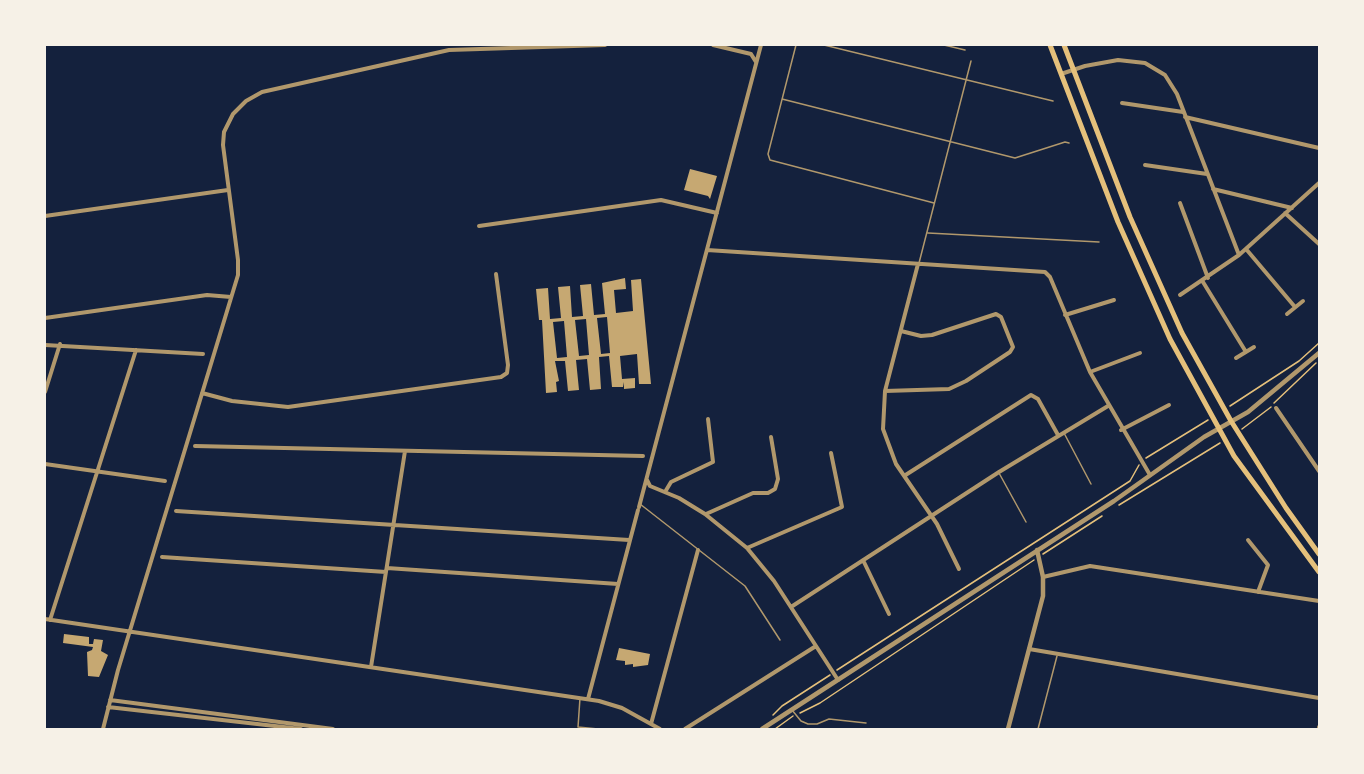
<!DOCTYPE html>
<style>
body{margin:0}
#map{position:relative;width:1364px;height:774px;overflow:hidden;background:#14213d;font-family:Barlow,sans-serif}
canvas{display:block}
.frame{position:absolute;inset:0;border:46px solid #f6f1e7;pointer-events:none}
</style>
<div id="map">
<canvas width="1364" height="774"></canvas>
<div class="frame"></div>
</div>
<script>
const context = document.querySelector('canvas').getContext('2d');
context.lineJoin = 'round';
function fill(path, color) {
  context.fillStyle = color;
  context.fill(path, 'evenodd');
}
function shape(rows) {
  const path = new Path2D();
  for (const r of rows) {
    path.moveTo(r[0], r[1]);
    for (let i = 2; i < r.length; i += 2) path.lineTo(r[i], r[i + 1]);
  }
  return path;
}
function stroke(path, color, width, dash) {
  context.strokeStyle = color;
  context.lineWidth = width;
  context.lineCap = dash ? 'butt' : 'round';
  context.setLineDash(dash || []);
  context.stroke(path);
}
const building = shape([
 [690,169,717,176,710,199,708,196,684,190],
 [625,278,626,289,614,290,616,313,633,311,631,280,641,279,651,384,639,384,637,354,620,356,622,379,635,378,635,388,624,389,624,382,623,387,612,387,609,356,599,357,601,389,590,390,587,359,576,360,579,390,568,391,565,361,555,361,559,381,556,382,557,392,546,393,542,320,539,320,536,289,548,288,550,319,561,318,558,287,570,286,572,317,583,316,580,285,591,284,594,315,605,314,602,283],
 [607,317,610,353,601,354,597,318],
 [586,319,589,355,579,356,575,320],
 [564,321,567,357,557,358,553,322],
 [64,634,89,637,89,644,93,644,94,639,103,640,101,651,108,655,99,677,88,676,87,652,92,650,93,647,63,643],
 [619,648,650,654,648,665,633,667,633,664,625,665,625,661,616,660]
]);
const path = shape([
 [1274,403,1316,363],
 [1230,406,1299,361,1319,343],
 [1242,429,1271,407],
 [1146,458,1208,420],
 [1119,505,1220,443],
 [1043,554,1102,516],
 [837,670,1130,481,1139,465],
 [800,713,820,703,1034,560],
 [773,715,782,706,830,675],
 [775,729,793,716]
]);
const service = shape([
 [796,45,768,154,770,160,934,203],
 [824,45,1053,101],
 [944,45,965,50],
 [782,99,1015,158,1065,142,1069,143],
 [928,233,1099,242],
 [919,263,971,61],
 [1064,433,1091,484],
 [999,473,1026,522],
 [640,504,745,586,780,640],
 [580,698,578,727,598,729],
 [792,710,801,721,808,724,817,724,829,719,866,723],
 [1038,729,1057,656]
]);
const minor = shape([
 [713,45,751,54,756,62],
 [1061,74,1085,66,1118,60,1145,63,1165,75,1177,94,1239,255],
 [1122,103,1183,112],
 [1185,117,1319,148],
 [1145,165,1207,174],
 [1213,189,1292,208],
 [1180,203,1208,278],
 [1285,213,1319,244],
 [45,216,228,190],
 [479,226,661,200,717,213],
 [1246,249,1295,307],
 [707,250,1045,272,1050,277,1090,372,1150,475],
 [918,264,885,391,883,429,896,464,937,524,959,569],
 [1203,282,1246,352],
 [1180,295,1239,255,1319,183],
 [1287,314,1303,301],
 [1065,315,1114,300],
 [45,318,207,295,231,297],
 [45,345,203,354],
 [1236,358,1254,347],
 [1090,372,1140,353],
 [885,391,949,389,966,381,1010,352,1013,347,1001,317,996,314,932,335,921,336,901,331],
 [45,392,60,344],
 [202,393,232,401,288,407,501,377,507,373,508,365,496,274],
 [1276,408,1319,471],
 [1121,430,1169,405],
 [195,446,643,456],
 [45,464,165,481],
 [904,476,1031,395,1038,399,1058,435],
 [647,480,650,486,679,498,705,514,747,548,774,581,838,680],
 [665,492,671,482,713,462,708,419],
 [639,507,761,45],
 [176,511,629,540],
 [706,514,753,493,768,493,775,489,778,479,771,437],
 [1248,540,1268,565,1258,592],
 [747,548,842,507,831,453],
 [162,557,386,572],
 [863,560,889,614],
 [387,568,618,584],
 [1043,577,1090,566,1319,601],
 [791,607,999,472,1108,406],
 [45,619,599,701,622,708,660,729],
 [50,620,136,350],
 [1029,649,1319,698],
 [371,667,405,451],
 [588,699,638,510],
 [110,700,333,729],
 [108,707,301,729],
 [651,724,698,550],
 [103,729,118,670,238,275,238,260,223,145,224,132,233,114,246,101,262,92,449,50,605,45],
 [685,729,816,646],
 [1319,729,1319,727]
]);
const tertiary = shape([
 [762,729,1114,501,1204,437,1248,412,1319,353],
 [1008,729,1043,596,1043,577,1037,550]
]);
const secondary = shape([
 [1050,45,1118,222,1170,339,1234,456,1319,572],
 [1064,45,1130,217,1182,333,1231,421,1286,508,1319,554]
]);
fill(building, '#c6a872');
stroke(path, '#e5c07b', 1.5);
stroke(service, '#b1986c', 1.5);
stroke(minor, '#b1986c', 4);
stroke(tertiary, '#b1986c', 4.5);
stroke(secondary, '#e5c07b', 5);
</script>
